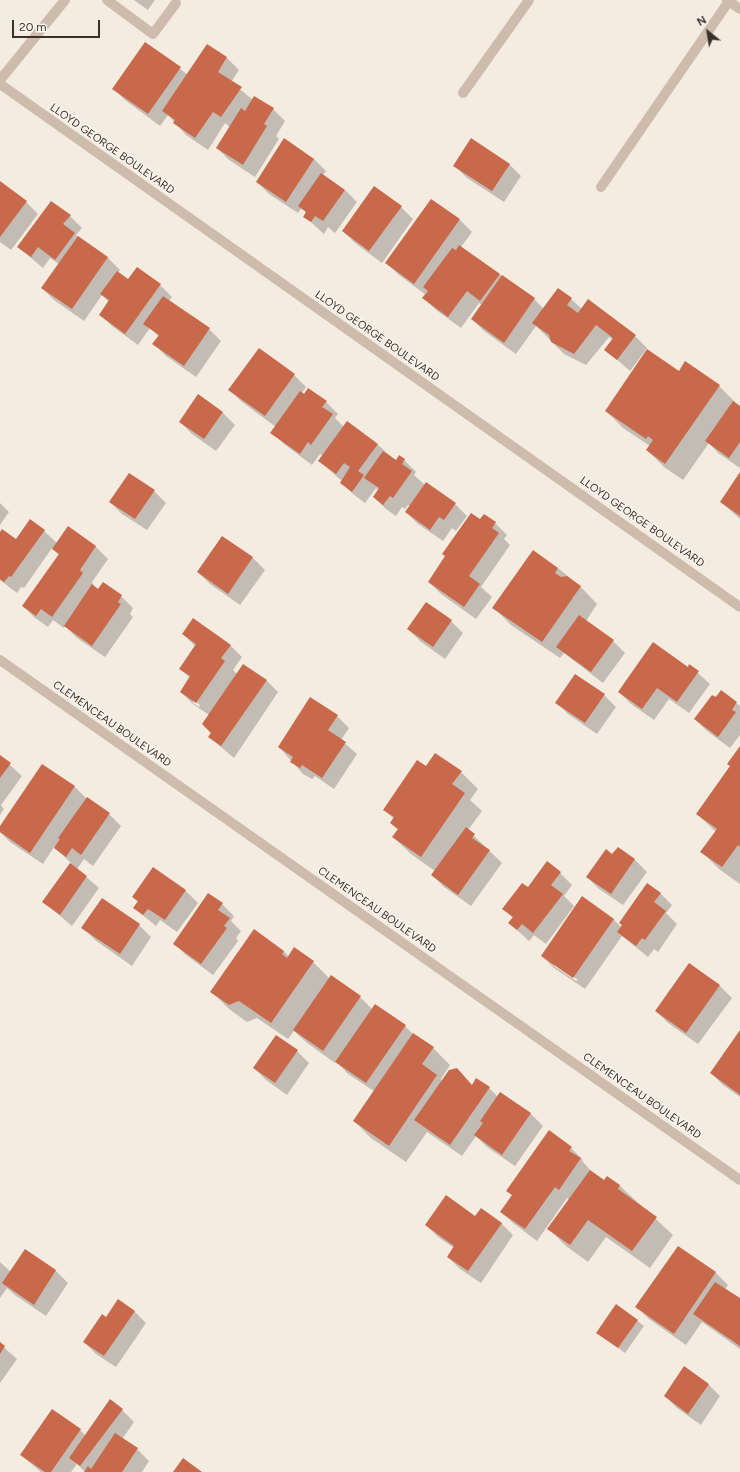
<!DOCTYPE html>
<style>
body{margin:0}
#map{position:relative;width:740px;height:1472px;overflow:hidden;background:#f4ebe1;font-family:Figtree,sans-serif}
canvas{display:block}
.north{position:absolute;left:688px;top:12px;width:40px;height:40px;-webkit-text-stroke:3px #fbf5ee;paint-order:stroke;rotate:330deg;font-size:11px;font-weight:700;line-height:16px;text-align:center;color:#3b302b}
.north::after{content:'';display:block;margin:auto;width:14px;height:18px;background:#3b302b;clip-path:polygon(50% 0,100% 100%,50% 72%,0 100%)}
.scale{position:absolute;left:12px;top:20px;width:88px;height:18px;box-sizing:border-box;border:2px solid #3b302b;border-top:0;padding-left:5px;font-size:12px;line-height:14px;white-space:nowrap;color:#3b302b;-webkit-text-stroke:3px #fbf5ee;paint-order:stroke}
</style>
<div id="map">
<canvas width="740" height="1472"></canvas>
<div class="north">N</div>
<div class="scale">20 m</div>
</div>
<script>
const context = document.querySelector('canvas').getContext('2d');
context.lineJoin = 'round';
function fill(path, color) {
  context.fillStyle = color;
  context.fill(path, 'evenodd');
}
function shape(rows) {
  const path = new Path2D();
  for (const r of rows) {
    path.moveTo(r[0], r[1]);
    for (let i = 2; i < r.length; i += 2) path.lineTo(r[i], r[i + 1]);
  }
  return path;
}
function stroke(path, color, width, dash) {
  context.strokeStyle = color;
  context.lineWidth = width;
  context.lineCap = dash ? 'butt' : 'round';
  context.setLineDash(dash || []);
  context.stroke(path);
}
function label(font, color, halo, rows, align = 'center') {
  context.font = font + ' Figtree,sans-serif';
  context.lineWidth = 3;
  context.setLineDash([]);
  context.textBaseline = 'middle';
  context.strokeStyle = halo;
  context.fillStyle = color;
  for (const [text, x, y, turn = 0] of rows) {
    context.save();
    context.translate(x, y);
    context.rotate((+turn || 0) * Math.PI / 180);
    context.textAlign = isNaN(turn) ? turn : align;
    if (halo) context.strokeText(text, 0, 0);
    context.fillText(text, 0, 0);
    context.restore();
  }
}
const shadow = shape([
 [134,0,155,0,148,10],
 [146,43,188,75,208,45,227,58,239,70,231,82,253,100,273,109,285,121,276,136,279,139,255,177,229,160,217,148,230,127,225,123,208,150,186,135,168,115,160,126,125,100,113,88],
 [284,140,314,159,326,171,323,175,345,190,357,202,335,233,328,227,324,234,304,216,307,213,302,208,298,213,269,194,257,182],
 [509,164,521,176,504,202,467,178,455,166],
 [0,183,26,202,38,214,11,250,0,242],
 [374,187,401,207,413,219,382,263,355,243,343,231],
 [432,200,460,220,472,232,461,247,534,299,544,309,571,299,582,309,635,336,647,348,630,371,606,350,613,340,609,337,586,365,564,354,536,326,516,354,484,331,472,319,482,305,479,303,461,328,436,310,424,298,426,295,399,275,387,263],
 [70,216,82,228,76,235,108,258,120,270,118,273,128,280,137,269,160,285,172,297,169,301,209,329,221,341,196,377,166,356,154,344,159,337,150,328,138,345,112,326,100,314,109,302,102,295,84,321,54,300,42,288,59,264,50,258,43,268,18,247],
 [679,372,719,386,740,407,740,468,718,453,709,443,683,480,664,467,647,450,650,446,623,428,606,411],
 [294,375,306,387,302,393,326,402,338,414,335,418,344,427,377,444,396,461,404,460,416,472,414,475,425,485,455,504,467,516,456,531,452,528,443,541,418,524,406,512,410,506,408,505,405,509,402,507,396,516,386,509,374,497,379,491,376,488,365,503,353,494,341,482,342,481,319,461,323,456,320,454,312,465,284,444,272,432,276,427,242,402,230,390],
 [199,395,223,413,235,425,216,451,192,434,180,422],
 [740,474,740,519,721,502],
 [154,491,166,503,147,530,122,514,110,502],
 [0,503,9,512,0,525],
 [480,521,495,523,507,535,504,539,510,545,481,587,492,597,476,619,441,594,429,582],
 [68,528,96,547,108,559,92,582,94,587,99,590,103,584,121,596,133,608,130,614,133,617,105,657,77,638,65,626,64,628,53,620,48,627,35,618,23,606,59,555,52,548,24,588,21,587,17,593,0,580,0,534,16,540,44,531,57,543],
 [222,537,253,558,265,570,240,605,210,584,198,572],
 [558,568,580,586,597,604,586,621,613,641,625,653,603,683,564,653,560,658,511,625,494,608],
 [451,621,463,633,445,659,420,641,408,629],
 [183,634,230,645,242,657,233,670,237,674,266,680,278,692,234,758,209,737,212,733,209,715,193,704,181,692,190,678,180,669,195,646],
 [193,700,200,705,199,707,193,703],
 [690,666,710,684,689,713,669,699,654,720,631,704,619,692,688,669],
 [575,675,604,695,616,707,597,734,568,714,556,702],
 [721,691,740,706,740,735,730,748,707,731,695,719],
 [337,716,349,728,341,740,357,754,334,789,315,776,312,779,303,774,279,747],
 [740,747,740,884,719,869,702,852,716,832,697,814,731,767],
 [0,756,22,776,1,805,4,809,0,815],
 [43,766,75,787,87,799,109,814,121,826,93,866,84,859,77,869,99,888,72,926,44,902,71,863,54,847,43,864,10,842,0,832,0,828],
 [426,767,461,772,478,789,470,800,482,811,468,830,502,863,471,906,444,887,432,875,435,871,411,854,393,837,398,830,391,823,394,819,384,810],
 [618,848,635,860,647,872,623,905,599,889,587,877,613,855],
 [153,868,186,891,198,903,177,932,160,920,156,926,134,908,138,902,133,897],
 [560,873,572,885,564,896,574,906,546,944,534,935,529,941,509,923,513,918,504,909,528,888],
 [660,893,672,905,666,913,677,924,658,952,654,949,648,957,622,936,585,989,554,968,542,956,613,919,621,927],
 [554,964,578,980,576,981,554,966],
 [222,904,234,916,231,921,241,931,236,938,238,941,213,975,186,955,174,943],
 [139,925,151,937,132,966,95,940,83,928],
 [284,951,289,957,313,962,330,979,360,997,372,1009,405,1026,414,1035,433,1048,450,1065,441,1079,442,1081,489,1088,498,1097,501,1093,531,1114,543,1126,515,1166,487,1147,476,1136,462,1156,427,1132,406,1162,371,1138,354,1121,374,1091,348,1074,336,1061,335,1063,306,1042,294,1031,288,1039,257,1018,247,1022,229,1009,212,992],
 [690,964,720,986,732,998,698,1044,668,1023,656,1011],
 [740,1031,740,1097,723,1085,711,1073],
 [297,1051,309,1063,287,1095,266,1080,254,1068],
 [571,1148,583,1160,582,1161,592,1172,604,1181,607,1177,620,1186,673,1235,650,1268,606,1237,588,1262,566,1246,549,1229,570,1200,567,1198,537,1241,513,1223,501,1212,513,1196,507,1190],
 [475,1217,501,1223,513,1235,481,1283,460,1269,448,1257,454,1248,438,1237,426,1225],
 [678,1247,716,1273,728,1285,725,1289,740,1300,740,1349,702,1322,686,1345,649,1319,637,1307],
 [25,1251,56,1271,68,1283,46,1316,15,1295,7,1288,0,1298,0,1262,11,1272],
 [616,1305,644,1326,625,1353,597,1333],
 [134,1311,146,1323,116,1367,96,1354,84,1342,106,1319],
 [0,1344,17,1359,0,1383],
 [708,1384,720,1396,701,1425,677,1408,665,1396],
 [122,1410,134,1422,122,1439,137,1449,149,1461,142,1472,85,1472,77,1464,71,1472,41,1472,21,1455,80,1430,86,1436]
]);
const building = shape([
 [145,42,181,67,148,114,112,89],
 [207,44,227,57,218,72,242,87,221,117,213,112,195,138,173,123,175,120,162,111],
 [254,96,274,108,264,124,267,126,243,165,216,148,241,108,245,111],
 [284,138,314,159,286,202,256,182],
 [471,138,510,164,492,191,453,166],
 [321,173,345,190,323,221,315,216,311,222,303,217,306,212,298,206],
 [0,181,27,201,0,237],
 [374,186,402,206,369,251,342,231],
 [431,199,460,219,414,284,385,263],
 [51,201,71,215,63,224,75,233,55,260,38,247,31,257,17,247],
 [78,236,108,257,72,309,41,288],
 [459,245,500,274,480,301,467,291,448,317,422,298,428,291,423,287,452,248,456,250],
 [137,267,161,284,125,334,99,315,109,300,100,294,117,271,128,279],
 [502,275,535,298,504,343,471,319],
 [558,288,572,298,567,305,578,313,588,299,636,335,617,360,604,350,613,338,596,325,574,354,551,342,549,335,532,323],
 [163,296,210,328,184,366,152,344,159,335,143,324],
 [259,348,295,374,265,416,228,390],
 [647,349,679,371,685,361,720,385,665,464,646,450,653,440,648,436,646,439,605,411],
 [308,388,327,401,322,407,333,414,311,445,308,442,300,454,270,433,300,391,304,394],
 [198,394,223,412,204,439,179,422],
 [733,401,740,406,740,442,729,458,705,441],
 [347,421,378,444,358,471,364,475,352,492,340,483,350,467,344,463,336,474,318,461],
 [383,451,396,460,399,455,405,459,402,464,412,471,393,498,390,496,383,505,373,497,379,488,364,478],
 [740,472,740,516,720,502],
 [129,473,155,490,135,519,109,502],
 [426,482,456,503,444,520,439,517,430,530,405,512],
 [471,513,480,519,484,514,496,522,492,528,499,533,469,576,480,584,464,607,428,582,445,556,442,554],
 [30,519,45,530,11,577,9,576,4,582,0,579,0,532,2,529,16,539],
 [68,526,96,546,80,570,83,573,52,617,41,609,36,616,22,606,59,554,52,549],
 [222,536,253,557,228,594,197,572],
 [533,550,558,568,555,573,561,577,567,576,581,586,542,642,492,608],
 [103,582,122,595,118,602,121,604,92,646,64,626,92,584,98,589],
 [426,602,452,620,433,647,407,629],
 [579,615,614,640,591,672,556,647],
 [193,618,231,645,221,658,225,661,196,703,180,692,190,676,179,669,196,644,182,634],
 [653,642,688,667,689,664,699,671,677,702,657,688,642,709,618,692],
 [243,664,267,680,221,746,208,737,211,733,202,724],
 [575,674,605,694,585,723,555,703],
 [721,690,737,702,732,710,736,712,718,737,694,719,712,695,716,697],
 [310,697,338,715,328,730,346,742,322,778,302,765,300,768,290,762,293,757,278,747],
 [740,746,740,847,738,845,722,867,700,852,717,829,696,814,730,766,727,764],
 [435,753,462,771,452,784,465,793,421,857,392,837,398,829,390,823,394,817,383,810,417,760,426,766],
 [0,755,11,763,0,778],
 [42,764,75,786,30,853,0,832,0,826],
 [87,797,110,813,81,855,72,848,66,857,54,848,60,839,58,838],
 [466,827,475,834,472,838,490,850,458,895,431,875],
 [618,847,635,859,611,894,586,877,606,849,612,854],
 [547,861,561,872,551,885,563,894,533,933,522,924,517,930,508,923,513,917,502,909,522,883,528,887],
 [70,863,87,876,60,915,42,902],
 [153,867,186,890,165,920,148,909,143,915,133,908,138,901,132,897],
 [647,883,661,893,654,902,666,911,645,940,642,938,636,946,617,932,622,925,619,923],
 [208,893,223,903,218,910,230,918,224,926,227,928,201,964,173,944],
 [582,896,614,919,573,978,541,956],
 [102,898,140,924,120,954,81,928],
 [254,929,284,951,282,954,287,958,294,947,314,961,271,1023,239,1001,229,1005,210,992],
 [689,963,720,985,686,1033,655,1011],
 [331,975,361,996,323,1051,293,1030],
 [375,1004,406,1025,366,1083,335,1062],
 [740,1030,740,1095,710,1073],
 [413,1033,434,1047,422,1064,437,1075,389,1146,353,1121],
 [276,1035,298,1050,275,1083,253,1068],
 [457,1068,472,1085,476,1078,490,1087,450,1145,414,1120,449,1070],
 [500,1092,531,1113,502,1155,474,1135,483,1123,480,1121],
 [549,1130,572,1147,569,1151,581,1158,559,1190,555,1187,525,1229,500,1212,512,1195,506,1191],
 [590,1170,604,1180,607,1176,620,1185,618,1189,657,1217,632,1251,588,1220,570,1245,547,1229],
 [446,1195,475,1216,481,1208,502,1223,468,1271,447,1257,454,1246,425,1225],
 [678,1246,716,1272,674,1334,635,1307],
 [25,1249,56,1270,34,1305,2,1283],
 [715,1282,740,1298,740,1346,693,1314],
 [118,1299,135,1311,104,1356,83,1342,102,1314,106,1317],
 [616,1304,638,1320,618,1348,596,1333],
 [0,1342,5,1346,0,1354],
 [684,1366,709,1384,688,1414,664,1396],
 [110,1399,123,1409,80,1466,69,1458],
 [52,1409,81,1429,51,1472,45,1472,20,1455],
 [115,1433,138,1448,122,1472,84,1472,88,1466,91,1469],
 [183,1458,202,1472,173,1472]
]);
const service = shape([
 [107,0,153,34,176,3],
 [0,80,65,0],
 [463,93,529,0],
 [601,187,729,1]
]);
const minor = shape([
 [0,84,740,607],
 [0,660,740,1180]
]);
const tertiary = shape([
 [727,0,740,9]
]);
const streetNames = [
 ["LLOYD GEORGE BOULEVARD",112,149,35],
 ["LLOYD GEORGE BOULEVARD",377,336,35],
 ["LLOYD GEORGE BOULEVARD",642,522,35],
 ["CLEMENCEAU BOULEVARD",112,724,35],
 ["CLEMENCEAU BOULEVARD",377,910,35],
 ["CLEMENCEAU BOULEVARD",642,1096,35]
];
fill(shadow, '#0003');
fill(building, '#c8694b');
stroke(service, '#cdbbac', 10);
stroke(minor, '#cdbbac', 10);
stroke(tertiary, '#cdbbac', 10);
label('11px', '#3b302b', '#fbf5ee', streetNames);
</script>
